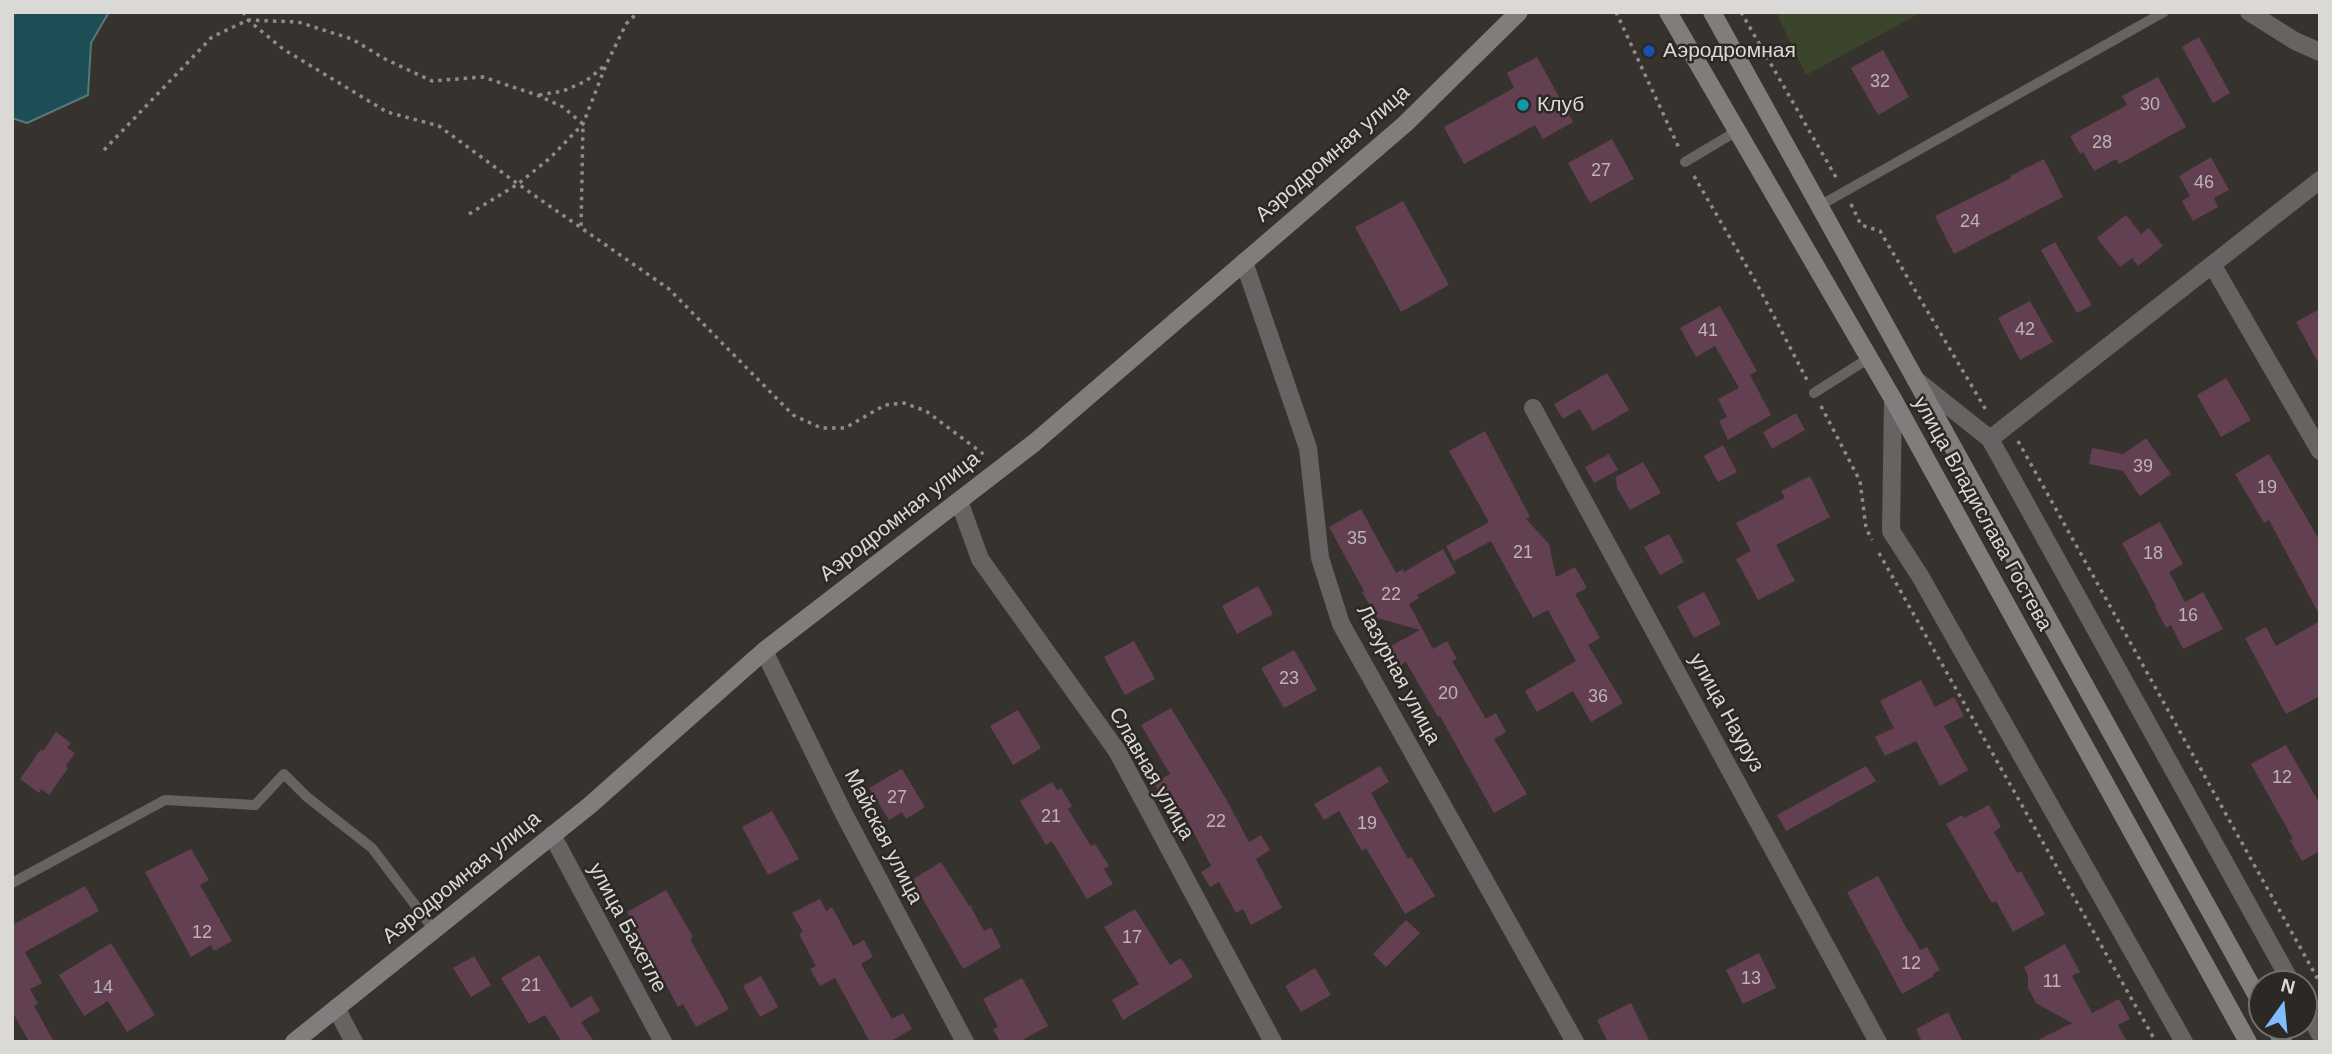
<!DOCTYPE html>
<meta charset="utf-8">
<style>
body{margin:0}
#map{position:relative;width:2332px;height:1054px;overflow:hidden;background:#36322e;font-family:Arial,sans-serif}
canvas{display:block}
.frame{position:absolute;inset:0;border:14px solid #dbd9d6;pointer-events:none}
.north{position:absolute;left:2248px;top:970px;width:70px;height:70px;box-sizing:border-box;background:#2c2824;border:2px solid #726f6b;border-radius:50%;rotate:15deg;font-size:19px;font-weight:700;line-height:28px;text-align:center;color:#dbd9d6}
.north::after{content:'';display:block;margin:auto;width:24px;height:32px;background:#80bdfa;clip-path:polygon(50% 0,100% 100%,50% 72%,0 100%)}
</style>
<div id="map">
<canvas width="2332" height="1054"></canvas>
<div class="frame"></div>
<div class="north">N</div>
</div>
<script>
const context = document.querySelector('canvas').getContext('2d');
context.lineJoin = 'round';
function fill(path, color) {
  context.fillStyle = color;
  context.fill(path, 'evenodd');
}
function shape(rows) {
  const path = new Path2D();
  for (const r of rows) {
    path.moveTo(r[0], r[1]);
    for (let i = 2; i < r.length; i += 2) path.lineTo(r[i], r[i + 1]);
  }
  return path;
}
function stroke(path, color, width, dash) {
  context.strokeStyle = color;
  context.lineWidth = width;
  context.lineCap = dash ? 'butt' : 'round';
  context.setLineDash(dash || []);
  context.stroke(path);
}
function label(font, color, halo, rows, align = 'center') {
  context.font = font + ' Arial,sans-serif';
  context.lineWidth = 5;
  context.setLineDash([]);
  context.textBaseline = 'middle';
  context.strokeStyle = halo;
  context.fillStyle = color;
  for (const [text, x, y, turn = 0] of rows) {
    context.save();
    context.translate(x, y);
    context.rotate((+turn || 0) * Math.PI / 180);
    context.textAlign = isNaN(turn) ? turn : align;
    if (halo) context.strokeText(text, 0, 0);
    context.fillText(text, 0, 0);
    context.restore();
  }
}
const green = shape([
 [1776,12,1922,12,1806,75]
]);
const water = shape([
 [12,12,109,12,91,43,88,95,27,123,12,118,12,12]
]);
const building = shape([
 [2199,37,2230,93,2213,103,2182,47],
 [1883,50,1909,97,1878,115,1851,68],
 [1537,57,1573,122,1543,139,1535,125,1464,164,1444,127,1514,88,1507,73],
 [2158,77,2186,127,2119,164,2116,159,2094,171,2083,152,2080,154,2070,136,2127,105,2122,96],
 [1612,139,1634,179,1590,203,1568,163],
 [2211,157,2229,190,2214,198,2218,207,2193,221,2182,201,2190,196,2179,176],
 [2044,159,2063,197,1954,254,1935,216,2011,178,2010,176],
 [1403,201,1449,285,1401,312,1355,227],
 [2126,215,2141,234,2149,228,2163,246,2138,266,2132,258,2120,267,2097,238],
 [2055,242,2092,305,2077,313,2041,250],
 [2030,301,2053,342,2020,360,1998,318],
 [1720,306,1757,371,1750,375,1771,415,1728,440,1719,421,1727,417,1718,399,1739,388,1715,346,1696,357,1680,328],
 [2320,309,2320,366,2296,322],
 [1607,373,1629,410,1593,431,1580,409,1563,419,1554,404],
 [2226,378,2251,420,2221,437,2197,395],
 [1796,413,1805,430,1772,449,1763,432],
 [1485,431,1530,517,1526,519,1549,544,1556,577,1575,567,1587,588,1575,594,1600,638,1588,645,1623,703,1591,722,1573,691,1537,712,1525,691,1576,661,1548,610,1533,618,1491,541,1454,561,1446,546,1489,522,1449,451],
 [2146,438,2171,474,2140,496,2123,471,2089,464,2092,448,2123,454],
 [1723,445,1737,472,1718,482,1704,456],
 [1609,454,1618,470,1594,483,1585,467],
 [2269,454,2320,541,2320,616,2269,520,2264,523,2235,474],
 [1643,462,1661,493,1630,510,1617,488,1616,477],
 [1810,476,1830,517,1776,545,1795,581,1758,600,1736,559,1751,551,1736,523,1785,498,1781,491],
 [1361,509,1396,573,1403,569,1404,572,1443,549,1456,573,1417,595,1419,598,1409,604,1433,649,1447,641,1457,659,1452,661,1486,719,1496,713,1506,732,1494,739,1527,794,1494,813,1440,716,1438,717,1406,662,1391,671,1380,652,1420,630,1377,618,1362,592,1364,591,1329,527],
 [2160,522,2183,564,2169,572,2185,602,2203,592,2223,629,2183,649,2171,625,2166,628,2155,607,2156,606,2122,543],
 [1669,534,1684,562,1660,575,1644,547],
 [1258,586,1273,614,1237,634,1222,606],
 [1704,592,1721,624,1694,638,1677,606],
 [2320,621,2320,696,2286,714,2245,638,2266,627,2276,646],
 [1134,641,1155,679,1125,695,1104,657],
 [1294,650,1317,690,1284,708,1261,668],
 [1921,680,1935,707,1954,697,1964,716,1944,726,1968,770,1940,786,1916,741,1885,756,1875,737,1894,728,1880,701],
 [1171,708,1226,799,1249,842,1261,835,1270,850,1256,859,1282,908,1251,925,1243,909,1236,913,1219,882,1210,887,1201,872,1211,866,1181,808,1171,814,1154,783,1170,774,1141,725],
 [1018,710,1041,748,1013,765,990,726],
 [56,732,71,743,67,748,75,753,66,766,68,768,49,795,41,789,39,793,20,779,41,749,43,751],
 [2286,745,2320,804,2320,851,2302,861,2290,840,2293,839,2251,764],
 [1380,766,1389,782,1371,793,1408,859,1411,857,1435,896,1405,914,1366,848,1362,851,1339,811,1324,820,1314,804],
 [1866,766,1876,781,1786,831,1777,815],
 [902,769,925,807,906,819,902,812,889,820,869,788],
 [1052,782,1057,790,1061,788,1072,806,1068,809,1091,846,1095,844,1109,866,1104,869,1113,884,1087,899,1052,841,1046,845,1020,801],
 [1989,805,2001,827,1994,832,2017,873,2021,871,2045,914,2013,932,1996,901,1992,903,1946,824,1962,815,1964,818],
 [772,811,799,859,768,875,742,827],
 [191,849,209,880,200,885,232,941,214,951,211,945,191,957,145,872],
 [941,862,969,906,970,905,984,931,991,927,1001,947,963,969,912,880],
 [1878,876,1909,933,1910,932,1920,950,1927,947,1940,970,1933,974,1934,976,1902,994,1847,892],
 [85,886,99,911,25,952,42,983,30,989,38,1004,34,1006,54,1042,29,1042,12,1011,12,925],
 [666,890,693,937,690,939,729,1009,696,1027,683,1004,678,1007,627,912],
 [820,899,826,911,832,907,853,946,864,940,873,957,861,964,892,1019,903,1013,912,1029,889,1042,870,1042,835,978,820,986,810,969,816,966,799,934,803,932,792,913],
 [1135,909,1170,965,1181,958,1193,977,1123,1020,1112,1000,1139,984,1104,927],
 [1406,920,1420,933,1386,967,1373,954],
 [111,943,155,1015,127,1032,108,1001,84,1016,59,975],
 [2065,944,2080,972,2072,976,2092,1013,2119,999,2130,1019,2118,1025,2127,1042,2034,1042,2072,1023,2036,1003,2028,988,2028,976,2024,967],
 [1759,953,1776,988,1743,1004,1726,970],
 [539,955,571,1008,591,996,600,1011,581,1022,594,1042,562,1042,545,1015,529,1024,501,978],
 [474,956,491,985,471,997,453,968],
 [1315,968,1331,995,1301,1012,1285,986],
 [761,976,778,1007,760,1017,743,986],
 [1022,978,1048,1026,1019,1042,1000,1042,993,1029,998,1027,983,999],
 [1631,1003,1650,1042,1608,1042,1597,1020],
 [1948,1012,1963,1042,1922,1042,1916,1029]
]);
const path = shape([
 [243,12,248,20,283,49,387,112,439,126,518,184,669,289,793,415,821,428,845,428,885,405,904,403,926,411,986,456],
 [1616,12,1679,148],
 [1741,12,1837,179],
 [539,95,563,91,586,81,604,66],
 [104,150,212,37,248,20,298,22,352,39,385,59,432,81,483,77,537,95,563,107,583,124,581,228],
 [1694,176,1757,284,1807,380],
 [1851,204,1861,225,1880,231,1986,410],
 [469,214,518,184,550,158,583,124,606,65,626,24,638,12],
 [1821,406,1860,481,1866,528,1872,540],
 [2018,441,2320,983],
 [1879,553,2156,1042]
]);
const lane = shape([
 [1685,162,1737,131],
 [1819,206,2164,12],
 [1814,393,1869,358],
 [12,883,165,800,255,805,284,774,307,797,372,848,434,930]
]);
const street = shape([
 [2249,12,2295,41,2320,52],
 [1244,262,1308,448,1320,558,1341,624,1575,1042],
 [2213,266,2320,451],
 [1916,380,1990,439,2292,984],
 [1893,399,1891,531,1920,576,2184,1042],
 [1533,408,1878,1042],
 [1990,439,2320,180],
 [959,501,980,559,1117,751,1273,1042],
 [764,651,844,814,965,1042],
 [552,835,663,1042],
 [2304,1006,2320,1034],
 [336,1008,354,1042]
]);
const secondary = shape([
 [1668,12,1893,399,2248,1042],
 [1712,12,2262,1005],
 [2274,1026,2283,1042],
 [294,1042,589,806,764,651,1034,443,1405,124,1519,12]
]);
const markers = [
 [1649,51,7,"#1a4fb4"],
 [1523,105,7,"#0f9aa8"]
];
const numberNames = [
 ["32",1880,82],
 ["30",2150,105],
 ["28",2102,143],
 ["27",1601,171],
 ["46",2204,183],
 ["24",1970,222],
 ["42",2025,330],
 ["41",1708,331],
 ["39",2143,467],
 ["19",2267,488],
 ["35",1357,539],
 ["21",1523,553],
 ["18",2153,554],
 ["22",1391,595],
 ["16",2188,616],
 ["23",1289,679],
 ["20",1448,694],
 ["36",1598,697],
 ["12",2282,778],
 ["27",897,798],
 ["21",1051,817],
 ["22",1216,822],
 ["19",1367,824],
 ["12",202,933],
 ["17",1132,938],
 ["12",1911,964],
 ["13",1751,979],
 ["11",2052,982],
 ["21",531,986],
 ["14",103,988]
];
const poiNames = [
 ["Аэродромная",1663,51],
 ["Клуб",1537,105]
];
const streetNames = [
 ["Аэродромная улица",1333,154,-41],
 ["улица Владислава Гостева",1982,514,61],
 ["Аэродромная улица",900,517,-38],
 ["Лазурная улица",1398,675,62],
 ["улица Науруз",1726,713,61],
 ["Славная улица",1151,774,60],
 ["Майская улица",883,837,63],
 ["Аэродромная улица",462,878,-39],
 ["улица Бахетле",627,928,62]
];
fill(green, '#3b452b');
fill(water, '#1d4e55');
stroke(water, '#56787c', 2);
fill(building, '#634051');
stroke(path, '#8f8c88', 3.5, [3.5, 5]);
stroke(lane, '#666362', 10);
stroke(street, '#666362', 18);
stroke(secondary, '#827d7c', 18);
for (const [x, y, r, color] of markers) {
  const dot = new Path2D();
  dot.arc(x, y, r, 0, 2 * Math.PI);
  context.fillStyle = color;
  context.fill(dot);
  stroke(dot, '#2c2824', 2.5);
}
label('18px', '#bdb3b5', null, numberNames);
label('21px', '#dbd9d6', '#2c2824', poiNames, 'left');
label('21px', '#dbd9d6', '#2c2824', streetNames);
</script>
